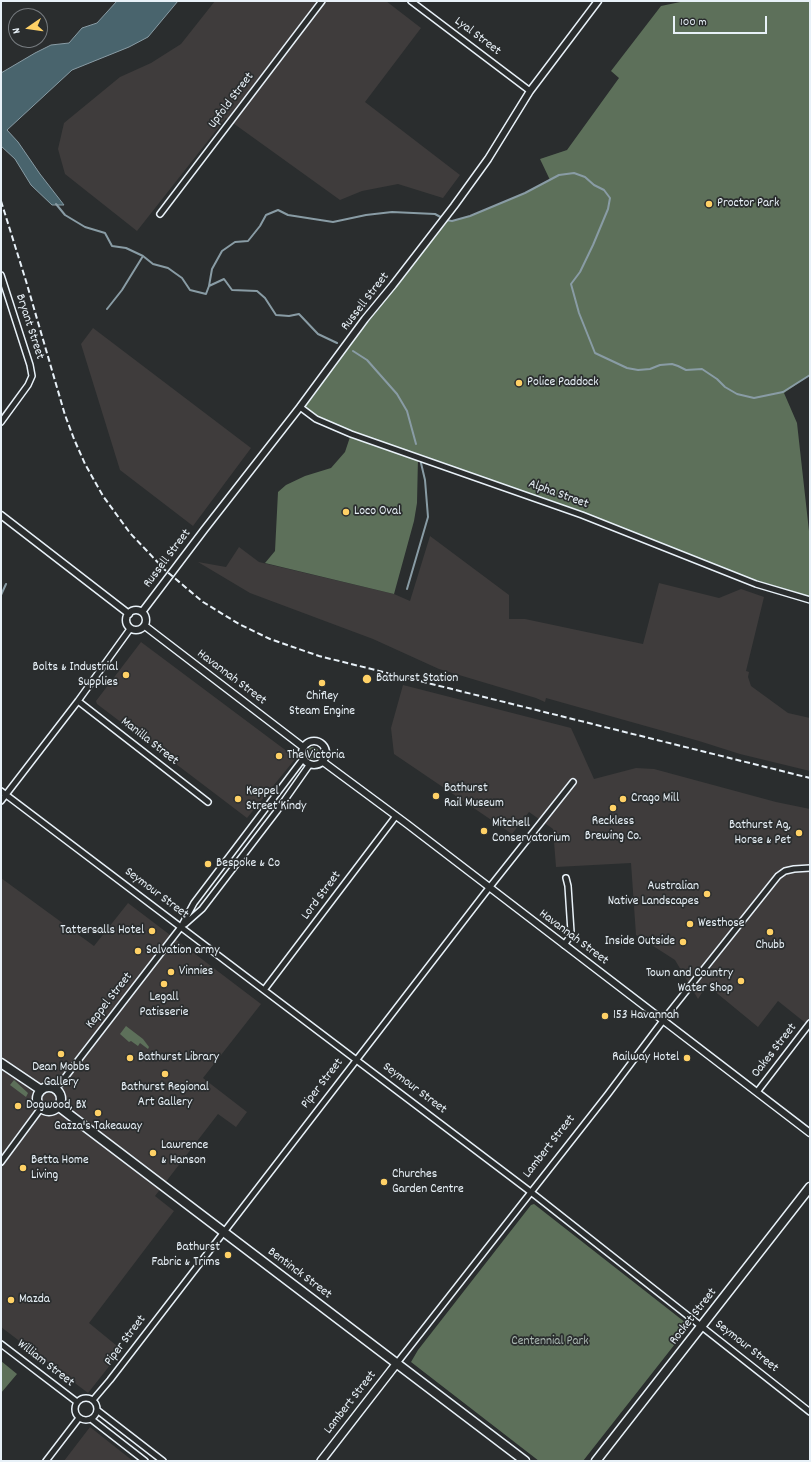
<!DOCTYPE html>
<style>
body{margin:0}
#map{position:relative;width:811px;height:1462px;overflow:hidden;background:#2a2d2e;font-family:Dekko,sans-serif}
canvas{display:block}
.frame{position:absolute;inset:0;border:2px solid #e8f1f8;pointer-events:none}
.north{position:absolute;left:8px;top:8px;width:40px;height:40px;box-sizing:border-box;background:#2a2d2e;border:1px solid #767b7f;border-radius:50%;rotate:257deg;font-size:11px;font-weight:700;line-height:16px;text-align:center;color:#e8f1f8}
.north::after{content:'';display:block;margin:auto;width:14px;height:18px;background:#ffd166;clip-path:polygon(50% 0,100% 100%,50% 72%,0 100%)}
.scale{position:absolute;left:673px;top:16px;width:94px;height:18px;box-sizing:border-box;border:2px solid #e8f1f8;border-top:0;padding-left:5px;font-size:12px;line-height:14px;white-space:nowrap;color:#e8f1f8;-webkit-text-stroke:3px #2a2d2e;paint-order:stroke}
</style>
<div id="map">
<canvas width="811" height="1462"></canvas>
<div class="frame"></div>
<div class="north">N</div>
<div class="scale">100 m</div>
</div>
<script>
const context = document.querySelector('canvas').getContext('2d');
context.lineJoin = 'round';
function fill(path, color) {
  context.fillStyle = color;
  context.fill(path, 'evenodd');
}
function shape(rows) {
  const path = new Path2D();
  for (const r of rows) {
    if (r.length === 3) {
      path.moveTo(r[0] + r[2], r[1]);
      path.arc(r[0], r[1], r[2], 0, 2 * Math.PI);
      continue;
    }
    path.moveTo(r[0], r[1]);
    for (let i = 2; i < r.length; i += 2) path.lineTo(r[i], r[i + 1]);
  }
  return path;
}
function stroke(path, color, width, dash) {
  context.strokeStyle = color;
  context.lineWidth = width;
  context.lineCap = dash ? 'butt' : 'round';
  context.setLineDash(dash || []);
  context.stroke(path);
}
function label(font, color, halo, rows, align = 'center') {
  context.font = font + ' Dekko,sans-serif';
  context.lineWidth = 3.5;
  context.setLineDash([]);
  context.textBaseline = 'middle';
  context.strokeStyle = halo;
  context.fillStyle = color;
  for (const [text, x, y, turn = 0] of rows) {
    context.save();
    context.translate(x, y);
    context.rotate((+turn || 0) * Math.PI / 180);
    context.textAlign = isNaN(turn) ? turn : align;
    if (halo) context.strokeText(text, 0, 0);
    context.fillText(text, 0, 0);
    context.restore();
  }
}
const built = shape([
 [215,1,386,1,421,28,365,102,460,175,443,198,398,184,362,191,340,200,226,118,137,231,65,174,58,149,64,123,120,77,151,63,181,44],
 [93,328,251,448,193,526,120,470,81,344],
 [430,536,509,595,509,619,525,619,643,644,659,583,719,598,741,589,764,597,746,671,749,672,748,677,751,686,788,713,810,718,810,771,740,754,699,741,546,698,545,702,536,698,439,669,373,639,250,593,198,562,226,567,239,547,259,562,394,594,410,601],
 [141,642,296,758,247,818,97,704,96,701],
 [403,685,571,728,594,779,636,768,654,769,776,802,810,809,810,1023,808,1025,778,1001,758,1027,707,985,698,999,675,960,636,935,631,863,556,867,553,829,529,812,512,834,394,754,391,728],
 [1,878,94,946,128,903,261,1004,203,1078,247,1112,236,1127,218,1114,155,1196,174,1211,89,1323,122,1350,88,1393,1,1327],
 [90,1427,133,1461,64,1461]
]);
const green = shape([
 [685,1,810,1,810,375,784,393,797,423,810,540,810,600,756,584,644,539,418,457,417,503,414,521,394,594,265,563,275,551,278,492,286,485,305,476,331,468,345,452,351,434,337,428,300,407,446,220,452,221,470,216,525,193,550,180,540,159,567,150,619,78,611,71,661,6],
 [313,753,6],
 [126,1026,143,1039,149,1047,148,1049,140,1043,138,1046,131,1041,129,1042,120,1034],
 [14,1080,28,1093,26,1097,10,1085],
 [534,1204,686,1323,686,1330,583,1461,539,1461,411,1362,418,1350,531,1205],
 [1,1361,17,1374,1,1393]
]);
const water = shape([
 [117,1,178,1,148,37,129,47,72,70,7,130,18,142,40,174,64,205,52,205,31,185,15,159,1,146,1,73,35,53,51,45,69,43,82,28,97,23,117,1]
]);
const stream = shape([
 [56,204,65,215,85,227,105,233,112,246,126,248,143,256,153,264,168,268,182,278,190,290,206,294,209,286,212,269,222,251,235,242,248,241,260,226,266,215,278,210,288,215,333,222,366,215,392,212,435,214,446,220,452,221,470,216,525,193,559,175,574,173,585,177,594,185,604,190,610,198,608,209,593,245,580,272,571,284,579,313,595,353,627,368,638,370,650,369,660,365,672,364,678,366,686,370,702,369,717,379,725,387,737,394,754,398,783,392,810,375],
 [209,286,224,279,232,290,257,291,265,298,276,315,289,316,299,314,318,334,337,343],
 [107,309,122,290,143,256],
 [353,351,367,360,397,394,407,411,416,444],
 [407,589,428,517,425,480,421,463],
 [1,595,6,584]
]);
const minor = shape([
 [411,1,530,91],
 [160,214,322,1],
 [1,275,30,365,32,376,28,385,1,422],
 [300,407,316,419,351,434,582,515,756,584,810,600],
 [78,701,208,802],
 [1,791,536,1196,810,1412],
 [1,801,78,701,130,629],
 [185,924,202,909,277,811,310,764],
 [564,945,569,938,571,932,568,886,566,878],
 [264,990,396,816],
 [56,1089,181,927,194,903,303,759],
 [757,1092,810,1023],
 [1,1162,41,1108],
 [1,1344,77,1402],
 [397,1363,608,1094,668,1014,778,876,785,871,794,869,810,868],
 [86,1409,11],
 [93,1400,110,1380,485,893,573,782],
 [97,1410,163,1461],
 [91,1419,145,1461],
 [46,1461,79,1418]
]);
const tertiary = shape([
 [1,515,129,614],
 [136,620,10],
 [142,612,204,530,300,407,365,319,393,285,454,206,488,159,530,91,598,1],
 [145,626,303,747],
 [314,753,12],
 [322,761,407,824,810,1133]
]);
const secondary = shape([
 [321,1461,397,1363]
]);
const primary = shape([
 [1,1063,41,1090],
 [49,1099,12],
 [58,1106,525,1461],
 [596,1461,810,1187]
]);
const rail = shape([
 [1,201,26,281,65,415,74,439,85,464,103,496,130,533,165,570,203,602,239,624,270,639,319,656,810,778]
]);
const markers = [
 [709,204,4,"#ffd166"],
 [519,383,4,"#ffd166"],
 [346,512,4,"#ffd166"],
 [126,675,4,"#ffd166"],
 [367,679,5,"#ffd166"],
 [322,683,4,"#ffd166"],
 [279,756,4,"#ffd166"],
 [436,796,4,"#ffd166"],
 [238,799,4,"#ffd166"],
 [623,799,4,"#ffd166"],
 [613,808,4,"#ffd166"],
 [484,831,4,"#ffd166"],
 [799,833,4,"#ffd166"],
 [208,864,4,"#ffd166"],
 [707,894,4,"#ffd166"],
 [690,924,4,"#ffd166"],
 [152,931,4,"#ffd166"],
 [770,932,4,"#ffd166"],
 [683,942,4,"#ffd166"],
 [138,951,4,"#ffd166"],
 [171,972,4,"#ffd166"],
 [741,981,4,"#ffd166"],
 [164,984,4,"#ffd166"],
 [605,1016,4,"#ffd166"],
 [61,1054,4,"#ffd166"],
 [130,1058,4,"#ffd166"],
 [687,1058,4,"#ffd166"],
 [165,1074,4,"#ffd166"],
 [18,1106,4,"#ffd166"],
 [98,1113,4,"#ffd166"],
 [153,1153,4,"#ffd166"],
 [23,1168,4,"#ffd166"],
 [384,1182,4,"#ffd166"],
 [228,1255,4,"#ffd166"],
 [11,1300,4,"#ffd166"]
];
const streetNames = [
 ["Lyal Street",477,37,37],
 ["Upfold Street",232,101,-53],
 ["Russell Street",366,302,-52],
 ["Bryant Street",29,327,72],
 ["Alpha Street",558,495,20],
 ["Russell Street",168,559,-53],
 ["Havannah Street",231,678,37],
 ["Manilla Street",149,742,38],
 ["Seymour Street",156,894,37],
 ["Lord Street",322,896,-53],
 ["Havannah Street",573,938,37],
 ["Keppel Street",110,1001,-52],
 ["Oakes Street",775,1051,-52],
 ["Piper Street",323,1084,-52],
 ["Seymour Street",414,1089,37],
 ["Lambert Street",550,1147,-52],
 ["Bentinck Street",299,1274,37],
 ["Rocket Street",694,1317,-52],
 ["Piper Street",126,1341,-53],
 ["Seymour Street",746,1347,38],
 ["William Street",45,1364,38],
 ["Lambert Street",351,1403,-52]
];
const poiNames = [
 ["Proctor Park",717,204],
 ["Police Paddock",527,383],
 ["Loco Oval",354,512],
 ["Bolts & Industrial",118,668,"right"],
 ["Supplies",118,683,"right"],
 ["Bathurst Station",376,679],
 ["Chifley",322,697,"center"],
 ["Steam Engine",322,712,"center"],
 ["The Victoria",287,756],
 ["Bathurst",444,789],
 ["Rail Museum",444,804],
 ["Keppel",246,792],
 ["Street Kindy",246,807],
 ["Crago Mill",631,799],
 ["Reckless",613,822,"center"],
 ["Brewing Co.",613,837,"center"],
 ["Mitchell",492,824],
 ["Conservatorium",492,839],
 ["Bathurst Ag,",791,826,"right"],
 ["Horse & Pet",791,841,"right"],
 ["Bespoke & Co",216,864],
 ["Australian",699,887,"right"],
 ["Native Landscapes",699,902,"right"],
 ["Westhose",698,924],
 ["Tattersalls Hotel",144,931,"right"],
 ["Inside Outside",675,942,"right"],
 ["Chubb",770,946,"center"],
 ["Salvation army",146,951],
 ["Vinnies",179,972],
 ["Town and Country",733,974,"right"],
 ["Water Shop",733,989,"right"],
 ["Legall",164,998,"center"],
 ["Patisserie",164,1013,"center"],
 ["153 Havannah",613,1016],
 ["Bathurst Library",138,1058],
 ["Railway Hotel",679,1058,"right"],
 ["Dean Mobbs",61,1068,"center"],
 ["Gallery",61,1083,"center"],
 ["Bathurst Regional",165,1088,"center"],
 ["Art Gallery",165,1103,"center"],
 ["Dogwood, BX",26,1106],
 ["Gazza's Takeaway",98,1127,"center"],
 ["Lawrence",161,1146],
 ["& Hanson",161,1161],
 ["Betta Home",31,1161],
 ["Living",31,1176],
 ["Churches",392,1175],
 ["Garden Centre",392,1190],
 ["Bathurst",220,1248,"right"],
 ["Fabric & Trims",220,1263,"right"],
 ["Mazda",19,1300]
];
const parkNames = [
 ["Centennial Park",550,1342]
];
fill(built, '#3f3c3c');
fill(green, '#5d705a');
fill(water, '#49646d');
stroke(water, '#899ca5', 1);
stroke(stream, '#899ca5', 2);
stroke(minor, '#e8f1f8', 8);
stroke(tertiary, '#e8f1f8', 9);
stroke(secondary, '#e8f1f8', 10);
stroke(primary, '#e8f1f8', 11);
stroke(minor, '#2a2d2e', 5);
stroke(tertiary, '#2a2d2e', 6);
stroke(secondary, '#2a2d2e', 7);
stroke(primary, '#2a2d2e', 8);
stroke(rail, '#e8f1f8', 2, [6, 3]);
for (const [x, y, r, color] of markers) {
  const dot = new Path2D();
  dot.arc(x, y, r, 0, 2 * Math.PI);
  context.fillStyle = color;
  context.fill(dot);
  stroke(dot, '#2a2d2e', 1.5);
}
label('13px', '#e8f1f8', '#2a2d2e', streetNames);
label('13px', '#e8f1f8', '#2a2d2e', poiNames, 'left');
label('13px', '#a9b7b1', '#2a2d2e', parkNames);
</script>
